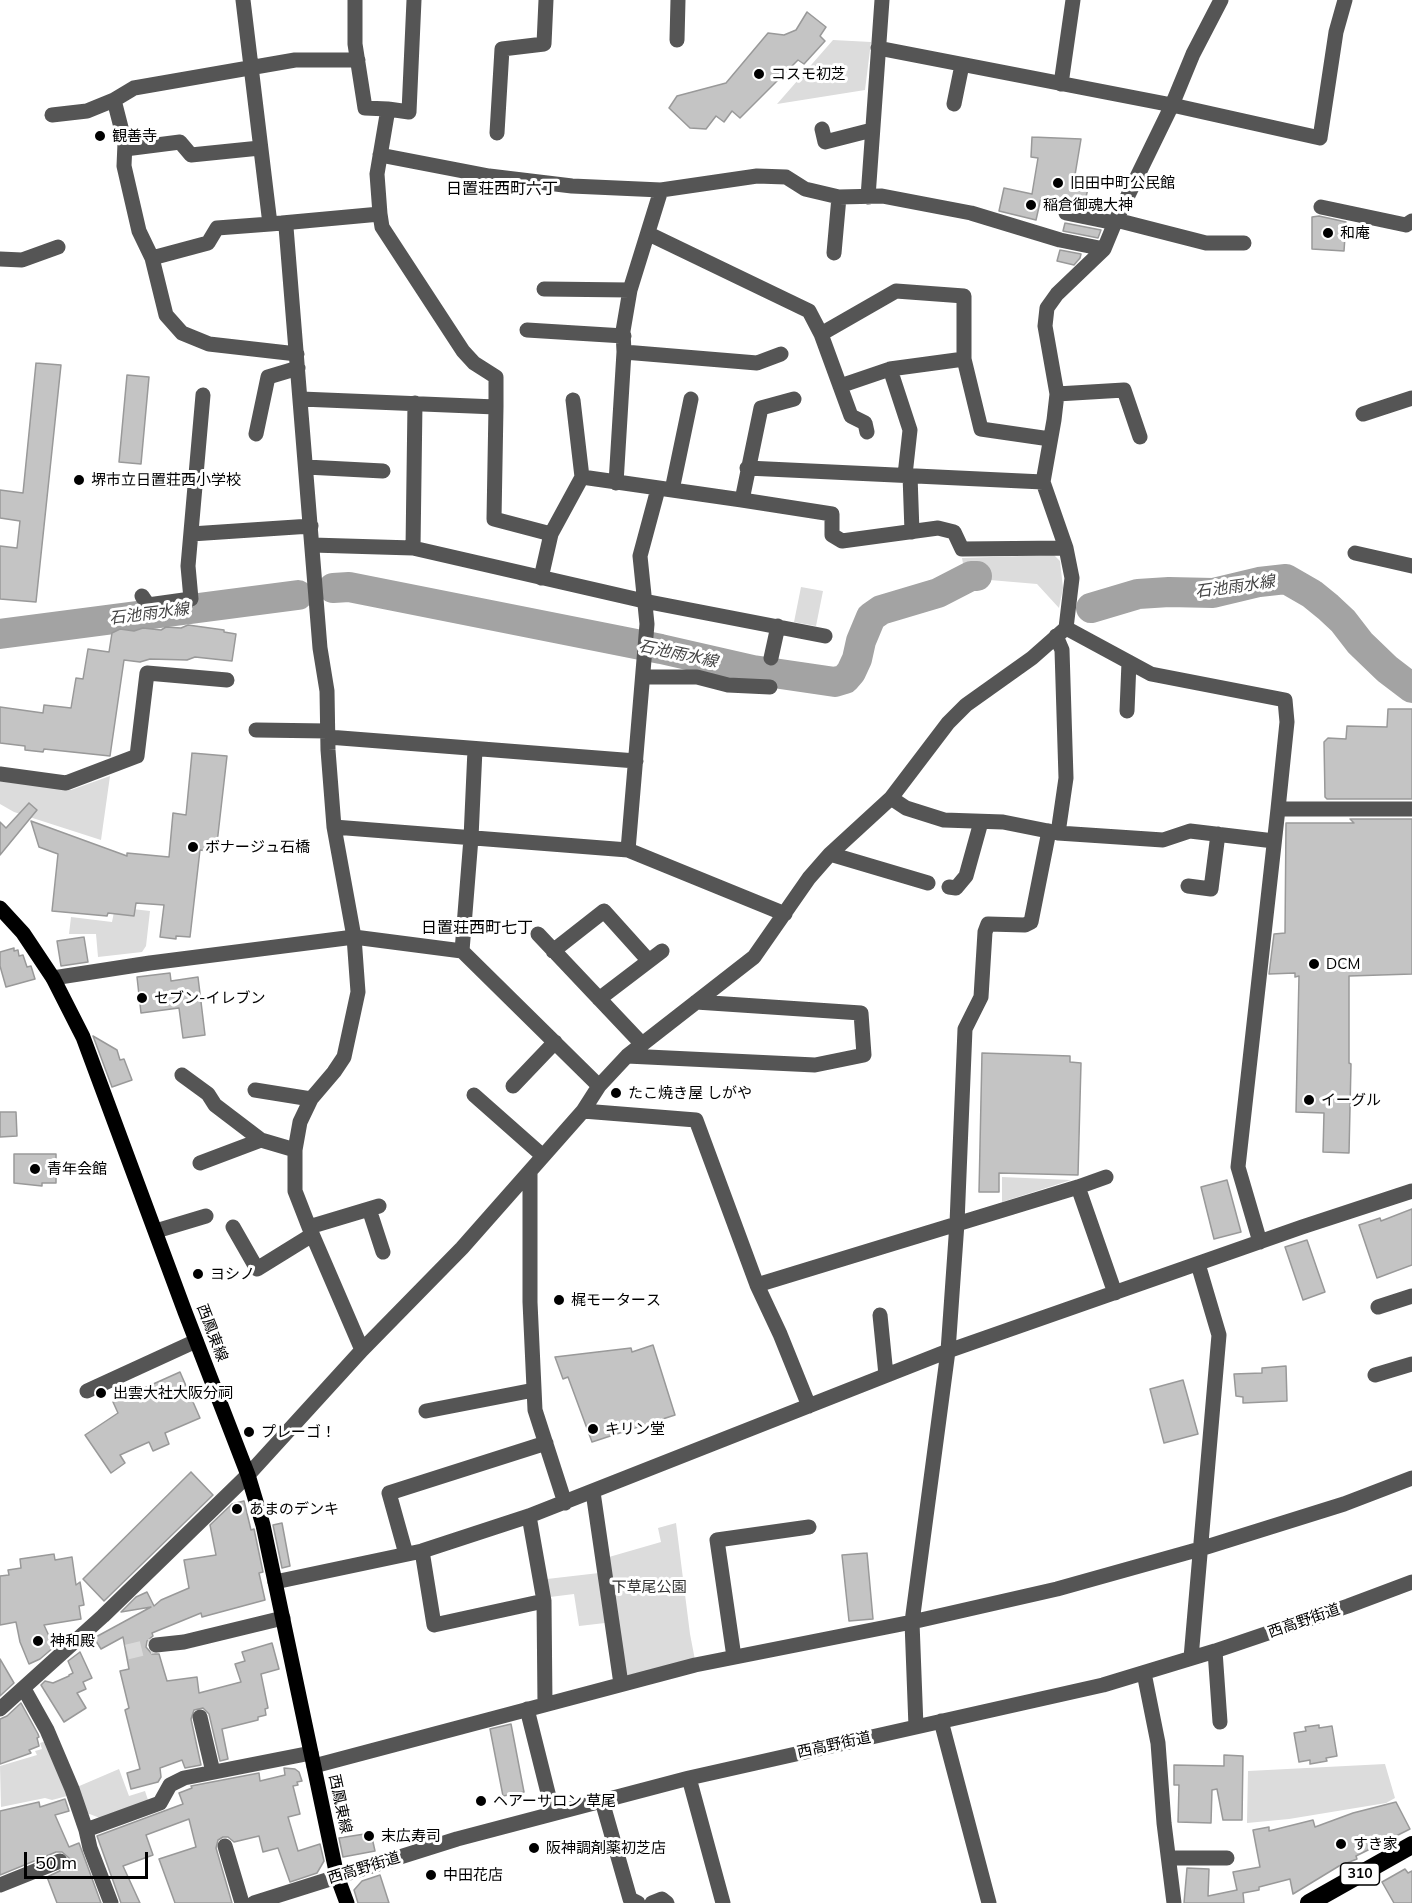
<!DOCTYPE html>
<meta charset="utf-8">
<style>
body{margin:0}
#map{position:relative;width:1412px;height:1903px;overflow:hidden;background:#fff;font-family:Mulish,sans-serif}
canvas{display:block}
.scale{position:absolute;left:24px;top:1852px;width:124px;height:27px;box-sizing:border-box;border:3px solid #000;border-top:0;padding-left:8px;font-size:18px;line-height:21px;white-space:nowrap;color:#000;-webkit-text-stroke:4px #fff;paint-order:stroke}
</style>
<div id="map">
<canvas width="1412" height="1903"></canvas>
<div class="scale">50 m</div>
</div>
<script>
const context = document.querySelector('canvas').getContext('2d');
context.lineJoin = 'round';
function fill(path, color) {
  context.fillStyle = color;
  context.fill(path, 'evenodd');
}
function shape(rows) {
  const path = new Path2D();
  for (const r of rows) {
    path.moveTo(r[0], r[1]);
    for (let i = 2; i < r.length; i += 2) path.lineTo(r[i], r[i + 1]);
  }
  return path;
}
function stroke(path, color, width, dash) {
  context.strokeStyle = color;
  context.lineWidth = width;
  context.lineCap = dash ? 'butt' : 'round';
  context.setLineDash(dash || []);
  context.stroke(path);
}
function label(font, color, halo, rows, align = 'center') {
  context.font = font + ' Mulish,"Noto Sans JP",sans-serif';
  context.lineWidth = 6;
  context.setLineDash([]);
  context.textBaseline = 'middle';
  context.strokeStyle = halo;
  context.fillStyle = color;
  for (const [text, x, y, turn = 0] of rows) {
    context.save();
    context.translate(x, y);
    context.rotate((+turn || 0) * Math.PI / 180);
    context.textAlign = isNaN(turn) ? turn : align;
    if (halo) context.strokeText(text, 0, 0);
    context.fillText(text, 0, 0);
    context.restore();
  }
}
const green = shape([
 [833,40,871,42,865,90,777,104],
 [1054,555,1060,561,1063,588,1059,608,1037,584,978,579,978,570,964,569,962,558],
 [801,587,823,591,816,626,794,622],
 [110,776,101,840,14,812,0,804,0,781,71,790],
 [115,907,150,911,146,946,142,952,98,957,96,934,69,934,71,917,112,922],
 [1002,1177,1071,1180,1002,1202],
 [676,1523,690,1634,695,1660,625,1676,609,1557,661,1542,658,1528],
 [599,1573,605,1623,579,1626,574,1594,550,1597,547,1579],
 [46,1741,67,1796,52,1800,45,1798,1,1807,0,1766,37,1755,35,1751,42,1749,40,1743],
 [1385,1764,1395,1798,1386,1803,1289,1819,1247,1823,1248,1771],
 [119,1769,129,1796,145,1791,148,1800,100,1818,87,1813,77,1787]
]);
const river = shape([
 [333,588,349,587,661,649,753,670,835,682,845,679,851,672,857,659,861,641,871,617,881,610,938,593,971,576,977,576],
 [1091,608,1138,594,1169,592,1213,593,1259,582,1286,579,1312,594,1328,607,1343,621,1360,643,1387,669,1412,688],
 [0,634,298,595]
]);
const building = shape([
 [807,12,826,27,820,36,825,41,804,64,798,60,740,118,732,111,724,122,716,116,706,129,690,128,669,108,677,96,726,83,768,33,784,35,796,30,807,12],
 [1032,137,1081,139,1075,175,1090,180,1086,197,1106,201,1105,211,1041,198,1036,220,999,211,1004,188,1032,194,1038,158,1031,157,1032,137],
 [1319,216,1346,222,1344,251,1312,249,1312,217,1319,216],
 [1065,223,1101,230,1098,238,1063,231,1065,223],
 [1060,250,1081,254,1080,258,1074,265,1057,261,1060,250],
 [36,363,61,365,36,602,0,599,0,546,17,548,20,521,0,518,0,490,23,493,36,363],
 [127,375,149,377,141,464,119,462,127,375],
 [188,625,224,630,224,632,236,634,232,661,195,657,187,660,150,659,140,662,124,660,110,756,44,749,43,752,25,750,25,746,0,743,0,707,43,713,44,705,71,708,76,678,83,679,88,649,109,652,112,633,120,629,134,631,143,628,161,630,166,627,181,628,188,625],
 [1388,709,1412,709,1412,799,1327,799,1325,797,1324,742,1328,738,1346,739,1347,726,1387,727,1388,709],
 [192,753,227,756,216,852,200,850,190,937,176,936,176,939,160,937,164,905,136,903,134,916,108,913,107,916,52,911,58,854,39,847,31,821,127,856,127,853,169,857,173,813,186,815,192,753],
 [29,803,37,810,0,855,0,822,6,828,29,803],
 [1350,819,1412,819,1412,974,1349,976,1349,1063,1351,1064,1349,1153,1323,1152,1324,1113,1296,1112,1299,976,1295,977,1295,973,1269,974,1274,934,1285,933,1286,823,1354,823,1350,819],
 [84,937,88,962,61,966,57,941,84,937],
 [14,948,14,951,18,950,19,956,23,955,27,967,31,966,35,979,6,987,0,966,0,952,14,948],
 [170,973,171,981,198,977,205,1035,183,1038,179,1008,141,1013,137,977,170,973],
 [93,1036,117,1050,120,1060,124,1059,132,1080,112,1087,93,1036],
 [982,1053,1070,1056,1070,1062,1081,1063,1078,1175,999,1173,999,1192,979,1192,982,1053],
 [0,1112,16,1112,17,1136,0,1137,0,1112],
 [14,1154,56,1154,56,1183,42,1183,42,1186,14,1183,14,1154],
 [1227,1180,1241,1232,1214,1239,1201,1187,1227,1180],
 [1412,1209,1412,1265,1377,1278,1359,1225,1380,1218,1381,1221,1412,1209],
 [1307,1240,1325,1292,1303,1300,1285,1247,1307,1240],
 [653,1345,675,1415,592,1442,568,1377,563,1379,555,1357,631,1348,632,1352,653,1345],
 [1286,1366,1287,1401,1243,1403,1243,1397,1236,1396,1234,1374,1262,1373,1262,1368,1286,1366],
 [180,1372,200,1418,165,1433,169,1444,153,1451,149,1442,120,1455,125,1463,111,1473,85,1435,118,1413,113,1402,180,1372],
 [1183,1380,1198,1434,1164,1443,1150,1389,1183,1380],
 [191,1472,213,1495,104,1601,83,1579,191,1472],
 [244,1501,251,1530,254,1529,263,1572,259,1573,265,1600,202,1617,201,1613,152,1633,153,1636,147,1641,146,1647,152,1654,159,1654,167,1681,197,1677,199,1693,241,1682,235,1664,245,1661,242,1652,272,1643,279,1669,261,1674,268,1708,265,1709,266,1715,258,1717,258,1720,222,1729,228,1759,220,1761,209,1714,203,1708,194,1710,191,1719,201,1765,185,1768,182,1760,160,1768,161,1777,158,1782,131,1789,127,1773,140,1769,125,1710,129,1708,120,1671,129,1669,123,1637,101,1649,94,1638,151,1607,121,1612,136,1597,147,1592,154,1606,161,1600,189,1588,184,1560,216,1555,210,1525,232,1504,244,1501],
 [282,1523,290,1566,282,1568,273,1525,282,1523],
 [867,1553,873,1619,849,1621,842,1555,867,1553],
 [54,1554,55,1560,72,1557,76,1585,80,1582,84,1605,79,1606,81,1619,44,1625,54,1647,40,1659,29,1664,20,1642,16,1622,0,1625,0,1576,9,1575,8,1570,21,1568,20,1559,54,1554],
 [80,1652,92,1678,83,1682,86,1689,77,1693,86,1708,64,1722,41,1685,45,1681,53,1683,69,1676,69,1675,73,1673,68,1661,80,1652],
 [0,1659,14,1683,0,1696,0,1659],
 [21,1703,38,1734,39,1737,37,1738,39,1746,29,1750,31,1753,0,1764,0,1719,7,1716,21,1703],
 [511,1724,524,1792,503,1796,490,1729,511,1724],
 [1319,1725,1319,1728,1332,1726,1337,1756,1326,1758,1327,1761,1310,1764,1310,1760,1299,1762,1294,1733,1306,1731,1305,1727,1319,1725],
 [1224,1755,1243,1756,1242,1820,1223,1820,1217,1789,1212,1790,1211,1823,1178,1822,1179,1785,1174,1785,1174,1765,1224,1766,1224,1755],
 [284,1768,295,1769,299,1772,302,1781,297,1782,298,1785,293,1786,300,1814,288,1817,298,1851,320,1844,324,1861,317,1873,290,1882,278,1848,263,1852,259,1836,234,1842,228,1837,223,1837,218,1840,216,1848,232,1903,175,1903,159,1859,196,1847,189,1819,146,1835,153,1855,123,1866,140,1903,121,1903,97,1836,183,1804,179,1793,192,1788,191,1786,259,1773,260,1781,285,1775,284,1768],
 [65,1799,69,1811,55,1815,69,1847,79,1843,101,1903,57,1903,47,1877,68,1867,69,1858,62,1852,56,1852,0,1875,0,1811,39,1802,40,1807,65,1799],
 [1396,1802,1410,1829,1356,1856,1357,1859,1339,1866,1293,1894,1290,1879,1259,1887,1259,1890,1243,1893,1244,1903,1184,1903,1187,1868,1209,1869,1208,1896,1237,1890,1233,1872,1260,1867,1253,1830,1269,1827,1269,1831,1313,1820,1315,1827,1353,1813,1396,1802],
 [371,1833,375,1851,343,1857,339,1838,371,1833],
 [1405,1869,1408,1873,1412,1871,1412,1903,1394,1903,1382,1882,1405,1869],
 [380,1875,389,1903,358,1903,354,1890,362,1881,380,1875]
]);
const minorTunnel = shape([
 [127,1652,156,1645]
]);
const minor = shape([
 [243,0,270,224,282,223,286,227,320,648,327,691,328,750,334,827,354,937,358,992,344,1057,334,1072,311,1099,300,1122,295,1150,295,1191,309,1227,362,1350],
 [677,40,678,0],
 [878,48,1172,105,1320,138,1336,32,1345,0],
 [1061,84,1073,0],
 [114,100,125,143,124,166,139,231,152,258,166,315,182,333,209,344,297,354],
 [954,104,962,65],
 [388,109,409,112,414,0],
 [52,115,87,111,114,100,134,88,295,60,358,60],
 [822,129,825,142,872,130],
 [497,133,502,49,544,44,546,0],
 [125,149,180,142,191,155,260,148],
 [380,155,489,176,572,186,661,190,757,176,786,177,805,189,839,197,882,196,971,213,1060,240,1104,249],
 [868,197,882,0],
 [1321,207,1406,225,1412,221],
 [1066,213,1115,223],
 [380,214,382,227,463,351,474,363,496,377,496,407],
 [1116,220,1206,243,1244,243],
 [282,223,380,214,377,174,388,109,365,108,355,44,355,0],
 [649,234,809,311,821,334,851,416,865,423,867,432],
 [834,253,839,197],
 [152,258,208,243,217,228,270,224],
 [0,259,22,260,58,247],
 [544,289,630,290],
 [527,330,624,336],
 [821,334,896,291,964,296,964,359,981,429,1050,439],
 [624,352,757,363,781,354],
 [890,369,910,430,905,475],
 [840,386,890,369,964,359],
 [1057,394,1124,390,1140,437],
 [301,399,496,407,494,519,551,534,541,578],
 [573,400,582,477],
 [1363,414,1412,398],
 [256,434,268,377,298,368],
 [306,467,383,471],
 [747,468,1043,482],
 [910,475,912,532],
 [616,483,624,352,623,331,630,290,661,190],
 [672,490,691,399],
 [742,500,832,514,832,535,842,541,938,528,954,532,962,549,1066,548],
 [191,534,311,526],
 [551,534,582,477,742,500,761,408,794,399],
 [312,545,413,548,644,601,825,636],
 [413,548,415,403],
 [1355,553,1412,566],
 [142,596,148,605,191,599,188,566,203,395],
 [1066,628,1151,674,1285,700,1287,722,1278,809,1238,1167,1260,1242],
 [1056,636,1062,650,1066,778,1058,833],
 [771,658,778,626],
 [643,677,697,677,728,685,770,687],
 [1127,711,1129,662],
 [256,730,328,731],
 [328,737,636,761],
 [0,774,66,783,137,756,147,673,227,680],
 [891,798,906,808,944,820,1003,822,1058,833,1163,840,1190,831,1274,841],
 [1278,809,1412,809],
 [334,827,628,850,785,914],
 [628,850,647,624,640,556,658,489],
 [830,854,928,883],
 [1188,886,1211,889,1218,834],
 [949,887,956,888,966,876,981,822],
 [538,934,642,1044],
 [462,951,471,838,475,749],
 [553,951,604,911,649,961],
 [53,978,150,963,354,937,462,951,599,1086],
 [599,999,662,951],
 [627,1056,815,1065,864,1055,861,1013,696,1002],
 [182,1075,208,1094,215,1105,261,1140,295,1150],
 [513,1086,555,1042],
 [255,1090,311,1099],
 [474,1095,543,1156],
 [583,1111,696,1120,757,1285,780,1334,809,1406],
 [200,1163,261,1140],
 [530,1171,530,1302,535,1410,565,1503],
 [1106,1177,1078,1187,1115,1293],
 [369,1209,383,1252],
 [233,1227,257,1269,312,1235],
 [309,1227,379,1206],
 [156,1231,206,1216],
 [757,1285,1078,1187],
 [1378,1307,1412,1296],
 [880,1315,886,1375],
 [1375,1375,1412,1364],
 [87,1391,196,1341],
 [426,1411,534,1390],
 [593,1492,621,1684],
 [529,1516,544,1601,545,1704],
 [422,1551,434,1625,544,1601],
 [406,1554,389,1493,546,1443],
 [275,1582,422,1551,529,1516,948,1351,1302,1227,1412,1191],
 [156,1645,184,1642,283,1618],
 [1215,1651,1220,1722],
 [734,1657,717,1540,809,1527],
 [1191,1658,1219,1335,1198,1264],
 [1144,1673,1158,1743,1164,1823,1174,1903],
 [24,1689,47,1730,72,1789,86,1830,160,1803,170,1785,184,1778,311,1753],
 [0,1709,103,1616,248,1475,362,1350,462,1248,583,1111,599,1086,627,1056,754,957,809,878,830,854,891,798,948,723,966,705,1032,658,1066,628,1072,578,1066,548,1043,482,1054,420,1057,394,1045,326,1047,308,1057,294,1104,249,1116,220,1172,105,1193,54,1221,0],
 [527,1709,553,1813],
 [200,1717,213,1772],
 [941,1721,989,1903],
 [916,1727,912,1622,948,1351,957,1223,965,1029,981,997,985,932,988,924,1025,925,1031,922,1049,831],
 [314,1766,695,1665,912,1622,1057,1589,1200,1549,1344,1504,1412,1478],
 [689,1778,723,1903],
 [602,1801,630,1899,638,1903],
 [86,1830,90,1848,111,1903],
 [225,1846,242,1903],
 [1169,1858,1227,1858],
 [0,1885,60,1861],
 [254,1903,457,1839,689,1778,1103,1685,1215,1651,1348,1606,1412,1582],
 [652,1903,662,1899,667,1903]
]);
const major = shape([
 [0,908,23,933,53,978,83,1037,185,1312,248,1475,263,1525,337,1876,347,1903]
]);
const highway = shape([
 [1309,1903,1412,1845]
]);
const markers = [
 [759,74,6,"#000"],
 [100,136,6,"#000"],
 [1058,183,6,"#000"],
 [1031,205,6,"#000"],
 [1328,233,6,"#000"],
 [79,480,6,"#000"],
 [193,847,6,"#000"],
 [1314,964,6,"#000"],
 [142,998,6,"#000"],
 [616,1093,6,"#000"],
 [1309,1100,6,"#000"],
 [35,1169,6,"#000"],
 [198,1274,6,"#000"],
 [559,1300,6,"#000"],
 [101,1393,6,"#000"],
 [593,1429,6,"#000"],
 [249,1432,6,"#000"],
 [237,1509,6,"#000"],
 [38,1641,6,"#000"],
 [481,1801,6,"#000"],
 [369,1836,6,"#000"],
 [1341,1844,6,"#000"],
 [534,1848,6,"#000"],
 [431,1875,6,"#000"]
];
const shields = [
 [1360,1874,39]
];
const shieldNames = [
 ["310",1360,1874]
];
const poiNames = [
 ["コスモ初芝",771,74],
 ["観善寺",112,136],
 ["旧田中町公民館",1070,183],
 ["稲倉御魂大神",1043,205],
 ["和庵",1340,233],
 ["堺市立日置荘西小学校",91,480],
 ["ボナージュ石橋",205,847],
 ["DCM",1326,964],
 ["セブン-イレブン",154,998],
 ["たこ焼き屋 しがや",628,1093],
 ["イーグル",1321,1100],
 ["青年会館",47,1169],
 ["ヨシノ",210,1274],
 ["梶モータース",571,1300],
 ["出雲大社大阪分祠",113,1393],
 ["キリン堂",605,1429],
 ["プレーゴ！",261,1432],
 ["あまのデンキ",249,1509],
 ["神和殿",50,1641],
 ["ヘアーサロン 草尾",493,1801],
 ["末広寿司",381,1836],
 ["すき家",1353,1844],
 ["阪神調剤薬初芝店",546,1848],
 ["中田花店",443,1875]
];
const streetNames = [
 ["西鳳東線",212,1333,69],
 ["西高野街道",1304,1621,-19],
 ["西高野街道",834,1745,-12],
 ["西鳳東線",340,1804,78],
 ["西高野街道",364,1868,-17]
];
const parkNames = [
 ["下草尾公園",649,1587]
];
const neighbourhoodNames = [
 ["日置荘西町六丁",502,189],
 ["日置荘西町七丁",477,928]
];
const waterNames = [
 ["石池雨水線",1235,587,-8],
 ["石池雨水線",149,614,-7],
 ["石池雨水線",678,654,12]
];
fill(green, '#dcdcdc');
stroke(river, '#a3a3a3', 30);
fill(building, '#c4c4c4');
stroke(building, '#999', 1.5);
stroke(minorTunnel, '#d9d9d9', 15, [15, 8]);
stroke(minor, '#555', 15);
stroke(major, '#000', 15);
stroke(highway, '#000', 18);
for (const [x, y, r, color] of markers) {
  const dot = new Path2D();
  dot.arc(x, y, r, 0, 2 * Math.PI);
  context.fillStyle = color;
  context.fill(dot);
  stroke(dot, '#fff', 2);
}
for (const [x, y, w] of shields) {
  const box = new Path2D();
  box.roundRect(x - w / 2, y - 11, w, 22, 4.5);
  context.fillStyle = '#fff';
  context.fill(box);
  stroke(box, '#000', 1.5);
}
label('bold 14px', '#000', null, shieldNames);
label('15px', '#000', '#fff', poiNames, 'left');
label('15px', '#000', '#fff', streetNames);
label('15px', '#333', '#fff', parkNames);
label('16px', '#000', '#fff', neighbourhoodNames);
label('italic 16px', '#444', '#fff', waterNames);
</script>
